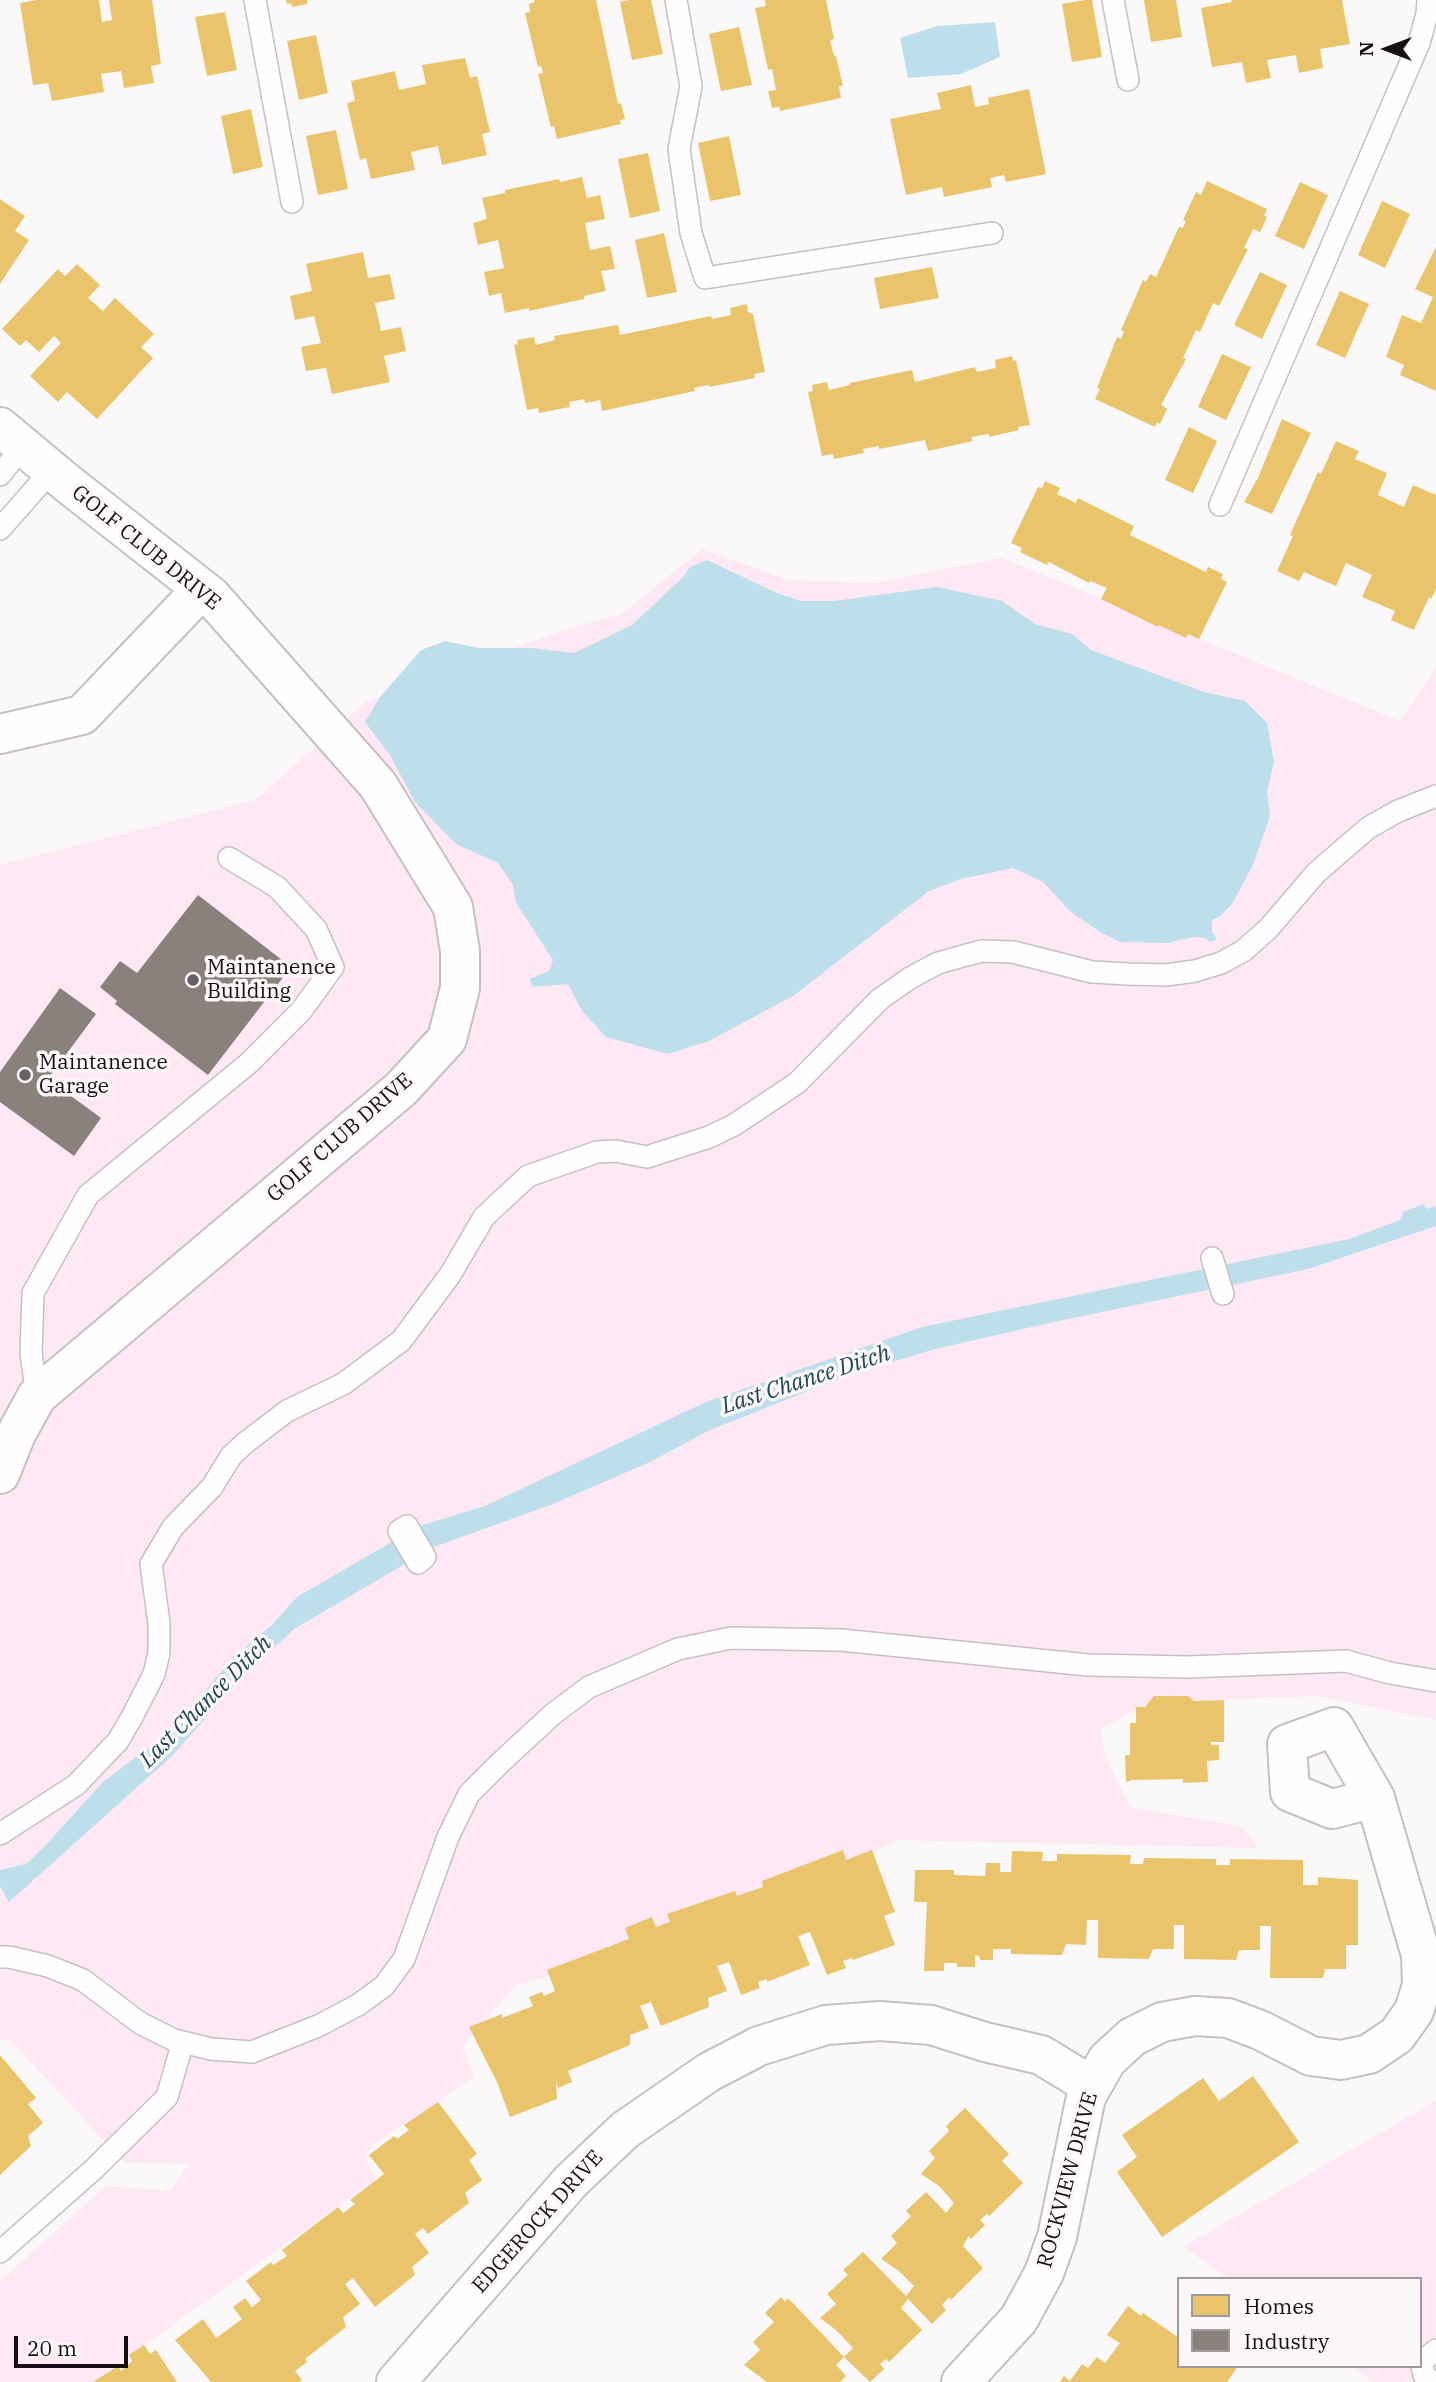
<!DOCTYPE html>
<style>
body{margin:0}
#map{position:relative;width:1436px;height:2382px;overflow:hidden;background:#fbf8f9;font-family:"IBM Plex Serif",serif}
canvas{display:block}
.legend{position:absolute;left:1177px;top:2277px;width:245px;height:91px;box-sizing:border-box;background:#fcf7f9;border:2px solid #a09a9d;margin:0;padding:9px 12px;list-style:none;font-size:21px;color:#160e13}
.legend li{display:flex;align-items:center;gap:14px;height:35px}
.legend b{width:35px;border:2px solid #a09a9d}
.north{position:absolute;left:1352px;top:14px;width:70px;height:70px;-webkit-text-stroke:5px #fcf7f9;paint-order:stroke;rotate:270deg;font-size:19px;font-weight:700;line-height:28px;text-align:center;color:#160e13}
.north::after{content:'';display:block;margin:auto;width:24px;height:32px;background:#160e13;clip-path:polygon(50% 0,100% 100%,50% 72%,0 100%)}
.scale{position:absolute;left:14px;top:2336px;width:114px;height:32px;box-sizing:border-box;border:4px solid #160e13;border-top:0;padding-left:9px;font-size:21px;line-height:24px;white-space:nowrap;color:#160e13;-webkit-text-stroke:5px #fcf7f9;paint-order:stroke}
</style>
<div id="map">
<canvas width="1436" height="2382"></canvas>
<ul class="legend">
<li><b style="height:19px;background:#e9c46a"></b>Homes</li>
<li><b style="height:19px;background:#8a817c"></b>Industry</li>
</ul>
<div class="north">N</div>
<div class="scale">20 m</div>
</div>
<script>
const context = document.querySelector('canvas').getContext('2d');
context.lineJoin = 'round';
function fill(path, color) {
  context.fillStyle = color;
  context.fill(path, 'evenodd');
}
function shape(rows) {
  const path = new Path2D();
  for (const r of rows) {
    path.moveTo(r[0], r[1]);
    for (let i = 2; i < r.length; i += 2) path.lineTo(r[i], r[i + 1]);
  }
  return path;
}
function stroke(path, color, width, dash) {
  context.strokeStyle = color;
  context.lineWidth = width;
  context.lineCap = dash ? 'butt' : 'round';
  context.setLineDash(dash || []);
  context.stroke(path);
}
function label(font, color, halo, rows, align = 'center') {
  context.font = font + ' "IBM Plex Serif",serif';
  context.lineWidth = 7;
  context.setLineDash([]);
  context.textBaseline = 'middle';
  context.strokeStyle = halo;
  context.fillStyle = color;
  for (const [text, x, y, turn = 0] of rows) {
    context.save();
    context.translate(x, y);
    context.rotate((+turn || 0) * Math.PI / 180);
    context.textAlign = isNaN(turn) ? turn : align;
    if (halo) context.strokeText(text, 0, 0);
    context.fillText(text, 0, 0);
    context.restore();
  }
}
const green = shape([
 [702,549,788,580,873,583,1002,558,1400,721,1436,667,1436,1720,1317,1696,1150,1702,1100,1729,1106,1758,1130,1807,1243,1827,1258,1848,898,1840,831,1872,601,1962,516,1985,463,2045,474,2077,376,2143,365,2156,376,2179,93,2382,0,2382,0,2281,106,2186,170,2191,189,2164,124,2162,10,2040,0,2039,0,865,255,800,366,702,561,631,622,614],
 [1436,2101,1436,2382,1373,2382,1352,2366,1420,2366,1420,2279,1230,2279,1183,2247]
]);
const water = shape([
 [995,22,1000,57,961,74,908,78,900,38,937,26],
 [707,560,777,593,801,601,834,601,937,587,1002,601,1035,624,1072,634,1091,650,1204,692,1245,701,1267,723,1274,762,1267,792,1270,816,1253,865,1232,904,1220,916,1212,920,1212,932,1217,939,1210,942,1205,938,1197,937,1177,940,1171,943,1120,942,1100,932,1071,912,1043,882,1013,868,961,879,929,891,793,996,709,1041,668,1054,606,1037,582,1011,568,984,532,987,530,979,549,971,553,960,516,903,513,885,498,863,456,844,415,802,390,755,365,722,380,697,421,650,445,641,479,648,532,648,574,653,632,625,683,577,690,567],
 [1424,1204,1427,1209,1436,1206,1436,1226,1308,1269,1054,1322,935,1349,848,1375,710,1430,650,1462,553,1504,434,1547,294,1629,240,1679,173,1755,9,1902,0,1886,0,1870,26,1864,44,1847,103,1782,170,1731,234,1657,272,1625,297,1597,419,1526,485,1506,706,1402,922,1327,1349,1239,1400,1220,1403,1212]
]);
const homes = shape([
 [37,0,99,0,102,22,112,20,109,0,152,0,161,64,151,66,154,83,124,88,121,71,101,74,104,92,52,101,48,83,33,85,20,3],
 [286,0,307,0,307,4,292,7,291,3,287,4],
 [534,0,596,0,618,104,621,103,625,119,620,120,621,124,557,139,554,126,551,127,538,74,543,73,541,66,538,67,525,13,530,12,529,4,535,2],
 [629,0,651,0,663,54,632,60,620,2],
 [765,0,826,0,834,39,830,40,834,56,836,56,843,86,839,86,841,98,780,111,779,107,772,108,768,91,776,90,772,69,768,70,755,8,766,6],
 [1085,0,1092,0,1102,57,1072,62,1062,4],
 [1144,0,1176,0,1182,37,1151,42],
 [1231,0,1342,0,1350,44,1320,49,1323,68,1299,73,1296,55,1267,60,1271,78,1246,83,1242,62,1212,67,1201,8,1232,2],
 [225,12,237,70,207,76,195,17],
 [739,27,752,85,721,91,709,34],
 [316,35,328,93,299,100,287,41],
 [465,58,470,78,477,76,490,132,482,134,487,155,442,165,438,146,411,152,415,170,371,179,366,158,360,160,347,103,355,101,351,81,395,71,399,90,426,84,422,65],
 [971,85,975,107,989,104,988,98,1029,89,1046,174,1006,182,1004,175,990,178,992,187,944,197,942,187,906,195,890,119,941,109,937,93],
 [251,109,263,167,233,174,221,116],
 [336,130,348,189,318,195,306,136],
 [729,136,741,195,710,201,698,143],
 [648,153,660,211,630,218,618,159],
 [582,177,587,198,600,195,605,219,585,223,590,250,610,246,615,269,601,271,606,291,584,296,584,299,529,311,529,308,505,313,501,293,489,296,484,272,504,268,498,240,478,245,473,223,487,219,482,198,505,193,505,190,559,179,560,182],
 [1207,181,1267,209,1264,216,1267,217,1260,232,1253,229,1244,248,1248,249,1219,306,1213,303,1200,332,1196,330,1183,358,1186,359,1161,405,1167,409,1160,424,1157,422,1155,427,1095,399,1100,389,1097,388,1117,337,1121,339,1124,332,1121,330,1143,280,1146,282,1150,274,1156,277,1179,227,1183,228,1186,221,1183,220,1196,192,1201,195],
 [1300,182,1328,195,1304,249,1275,236],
 [0,199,25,216,15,231,29,240,0,284],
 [1382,201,1410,214,1385,268,1358,255],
 [664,233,677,292,647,298,635,240],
 [1436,247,1436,391,1400,375,1404,365,1386,357,1402,315,1421,323,1433,297,1415,289],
 [363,252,368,278,390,274,395,299,375,303,381,331,401,327,406,351,384,356,390,382,332,394,326,368,306,371,301,347,321,343,314,316,295,320,290,296,312,291,306,264],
 [77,264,100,285,88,298,103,311,115,298,154,334,141,347,153,358,97,419,67,392,58,402,30,376,61,343,54,336,39,352,26,340,20,346,2,329,58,269,65,276],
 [932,267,939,298,880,309,874,278],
 [1260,272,1287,285,1262,339,1234,325],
 [1340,291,1369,304,1345,358,1316,345],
 [747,304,748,312,753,314,765,372,754,374,755,378,709,387,709,385,694,388,695,391,602,411,600,400,585,403,584,399,569,402,570,407,539,413,538,408,527,410,514,345,518,344,517,340,534,337,536,345,555,340,554,336,618,325,620,335,711,316,712,319,731,315,730,308],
 [1222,354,1251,367,1226,420,1198,407],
 [1012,356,1013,361,1016,360,1030,425,1018,427,1019,430,989,437,989,434,971,437,973,441,928,451,925,440,879,449,879,446,863,449,864,453,834,459,833,454,822,456,808,392,813,391,812,385,827,382,829,390,850,385,850,383,912,370,915,382,975,367,977,372,996,368,995,360],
 [1282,419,1311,433,1272,514,1244,502,1258,478],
 [1189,427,1217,441,1193,493,1165,480],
 [1336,441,1359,451,1355,459,1387,473,1378,495,1404,507,1413,485,1436,495,1436,589,1431,599,1429,597,1414,630,1391,620,1395,611,1362,597,1372,575,1346,563,1336,586,1304,572,1299,581,1277,571,1293,536,1290,535,1318,472,1321,474],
 [1045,481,1060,488,1057,494,1076,503,1078,498,1134,526,1130,535,1206,572,1208,567,1223,574,1221,579,1227,582,1199,639,1188,634,1186,638,1159,625,1158,627,1101,599,1107,588,1090,581,1089,583,1049,562,1047,565,1020,552,1022,548,1011,543,1038,487,1042,488],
 [1154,1696,1188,1696,1194,1701,1224,1700,1224,1742,1211,1742,1211,1745,1219,1745,1219,1760,1207,1761,1208,1782,1183,1783,1183,1779,1132,1780,1126,1782,1125,1755,1130,1755,1130,1723,1136,1723,1136,1707,1145,1707],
 [843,1850,846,1860,872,1850,895,1912,884,1916,895,1945,853,1960,852,1958,843,1961,846,1968,827,1975,810,1932,798,1936,810,1965,767,1982,767,1979,758,1982,760,1988,741,1995,729,1962,717,1966,727,1991,708,1998,709,2007,661,2026,651,2002,640,2006,649,2028,630,2035,630,2045,568,2071,572,2082,558,2088,556,2082,557,2099,510,2117,497,2082,469,2027,502,2014,502,2018,533,2006,529,1997,542,1992,544,1996,555,1991,547,1970,629,1939,625,1928,652,1917,656,1927,670,1922,667,1914,735,1891,737,1896,763,1887,762,1881],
 [1012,1851,1043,1852,1042,1861,1057,1861,1057,1854,1131,1855,1130,1864,1143,1864,1144,1858,1216,1859,1216,1865,1230,1865,1230,1859,1303,1860,1303,1885,1318,1885,1318,1877,1358,1880,1358,1945,1346,1945,1346,1969,1325,1969,1323,1978,1270,1978,1271,1926,1260,1926,1260,1950,1239,1950,1236,1960,1184,1959,1184,1925,1174,1925,1174,1949,1153,1949,1149,1959,1098,1958,1098,1920,1087,1920,1086,1945,1066,1944,1062,1955,1011,1954,1011,1949,993,1949,993,1960,980,1960,980,1957,975,1955,975,1967,957,1967,957,1963,944,1963,944,1971,924,1971,927,1902,914,1902,915,1870,954,1870,954,1875,985,1876,986,1863,1000,1863,1000,1872,1011,1872],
 [0,2055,36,2098,28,2104,43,2123,28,2136,31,2146,0,2175],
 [1253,2076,1299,2142,1162,2237,1117,2172,1137,2157,1122,2135,1203,2078,1219,2101],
 [438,2102,477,2154,469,2160,482,2180,465,2193,469,2203,428,2234,423,2228,415,2234,429,2253,412,2267,415,2275,375,2307,353,2278,345,2284,360,2304,343,2317,346,2327,305,2359,307,2362,295,2371,302,2380,299,2382,211,2382,175,2340,203,2319,216,2338,242,2319,233,2307,245,2298,252,2307,261,2300,246,2281,271,2262,273,2265,287,2256,282,2250,338,2207,343,2213,355,2204,350,2200,384,2174,369,2155,394,2136,397,2139,409,2130,404,2125],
 [965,2108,1009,2154,1002,2161,1023,2183,989,2216,987,2214,980,2220,985,2225,971,2239,969,2236,963,2246,983,2268,951,2300,949,2297,942,2305,946,2310,932,2324,908,2299,901,2308,922,2330,889,2362,886,2359,880,2364,884,2369,870,2382,844,2357,836,2365,846,2376,840,2382,767,2382,744,2365,760,2350,753,2342,774,2322,765,2313,781,2297,785,2302,788,2298,844,2357,853,2348,836,2330,820,2318,836,2304,827,2294,848,2275,843,2270,863,2252,906,2296,914,2286,899,2271,881,2259,897,2243,891,2236,911,2216,906,2211,926,2192,946,2213,954,2203,939,2186,921,2174,935,2158,929,2151,949,2131,946,2126],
 [1128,2306,1141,2316,1143,2313,1179,2338,1179,2366,1238,2366,1227,2382,1060,2382,1064,2376,1070,2381,1082,2364,1088,2368,1097,2357,1105,2363,1120,2343,1107,2335],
 [144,2345,150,2354,156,2350,177,2382,93,2382,118,2366,121,2371,132,2361,129,2355]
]);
const industry = shape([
 [198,895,291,967,208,1075,115,1004,117,1001,100,987,120,961,137,973],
 [60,988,96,1014,48,1079,101,1118,74,1156,0,1102,0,1072]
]);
const service = shape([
 [255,0,292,202],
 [676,0,691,86,679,149,691,233,705,278,992,233],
 [1113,0,1128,80],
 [0,475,23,446],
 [1220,505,1419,43,1427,14,1428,0],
 [0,529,52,470],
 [1212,1258,1223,1294],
 [37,1396,31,1353,33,1293,88,1195,249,1063,301,1011,333,967,316,929,277,887,229,858],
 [407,1526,425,1557,418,1563,399,1531,407,1526],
 [0,1834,76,1785,118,1741,132,1717,154,1674,159,1653,159,1623,151,1564,173,1527,212,1487,231,1456,245,1443,287,1411,343,1384,401,1341,450,1275,484,1217,528,1176,597,1152,616,1151,647,1157,709,1137,734,1125,797,1083,880,999,910,978,938,963,963,956,982,951,1013,952,1092,972,1128,974,1166,975,1195,971,1221,963,1243,951,1268,929,1316,873,1368,828,1398,811,1436,796],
 [0,1957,9,1957,48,1966,83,1980,140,2023,174,2040,211,2049,252,2052,318,2026,358,2005,384,1986,404,1959,448,1837,469,1794,501,1762,553,1714,589,1687,678,1649,731,1638,841,1640,1088,1665,1188,1667,1346,1661,1390,1673,1436,1681],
 [0,2252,94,2169,167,2097,182,2045,185,2043],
 [1432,2382,1424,2375,1421,2362,1436,2350]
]);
const minor = shape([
 [0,427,67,483,211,596,378,785,453,907,460,951,460,988,447,1039,401,1089,37,1396,16,1434,0,1474],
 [0,734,82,715,202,589],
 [396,2382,571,2181,625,2130,709,2072,759,2046,826,2025,880,2021,931,2025,985,2042,1041,2055,1092,2086],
 [961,2382,1019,2319,1044,2273,1057,2237,1086,2097,1107,2060,1132,2037,1162,2022,1195,2016,1228,2018,1260,2030,1311,2056,1341,2060,1369,2054,1397,2035,1414,2011,1422,1985,1421,1955,1375,1798,1334,1727,1287,1744,1290,1792,1332,1809,1375,1798]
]);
const markers = [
 [193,980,7,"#666064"],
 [25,1075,7,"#666064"]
];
const streetNames = [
 ["GOLF CLUB DRIVE",146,548,39],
 ["GOLF CLUB DRIVE",340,1138,-41],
 ["ROCKVIEW DRIVE",1068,2180,-75],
 ["EDGEROCK DRIVE",538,2222,-48]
];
const poiNames = [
 ["Maintanence",207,968],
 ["Building",207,992],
 ["Maintanence",39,1063],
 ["Garage",39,1087]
];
const waterNames = [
 ["Last Chance Ditch",806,1380,-18],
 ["Last Chance Ditch",206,1702,-45]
];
fill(green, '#fde8f3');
fill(water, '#bddfeb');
fill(homes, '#e9c46a');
fill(industry, '#8a817c');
stroke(service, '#c6c0c3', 24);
stroke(minor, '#c6c0c3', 42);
stroke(service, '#fefefe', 21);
stroke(minor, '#fefefe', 38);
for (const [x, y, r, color] of markers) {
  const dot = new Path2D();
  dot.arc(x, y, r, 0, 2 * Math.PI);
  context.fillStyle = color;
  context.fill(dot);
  stroke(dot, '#fcf7f9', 2.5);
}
label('21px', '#160e13', '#fcf7f9', streetNames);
label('21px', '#160e13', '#fcf7f9', poiNames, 'left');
label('italic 23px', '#1b4754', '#fcf7f9', waterNames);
</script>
